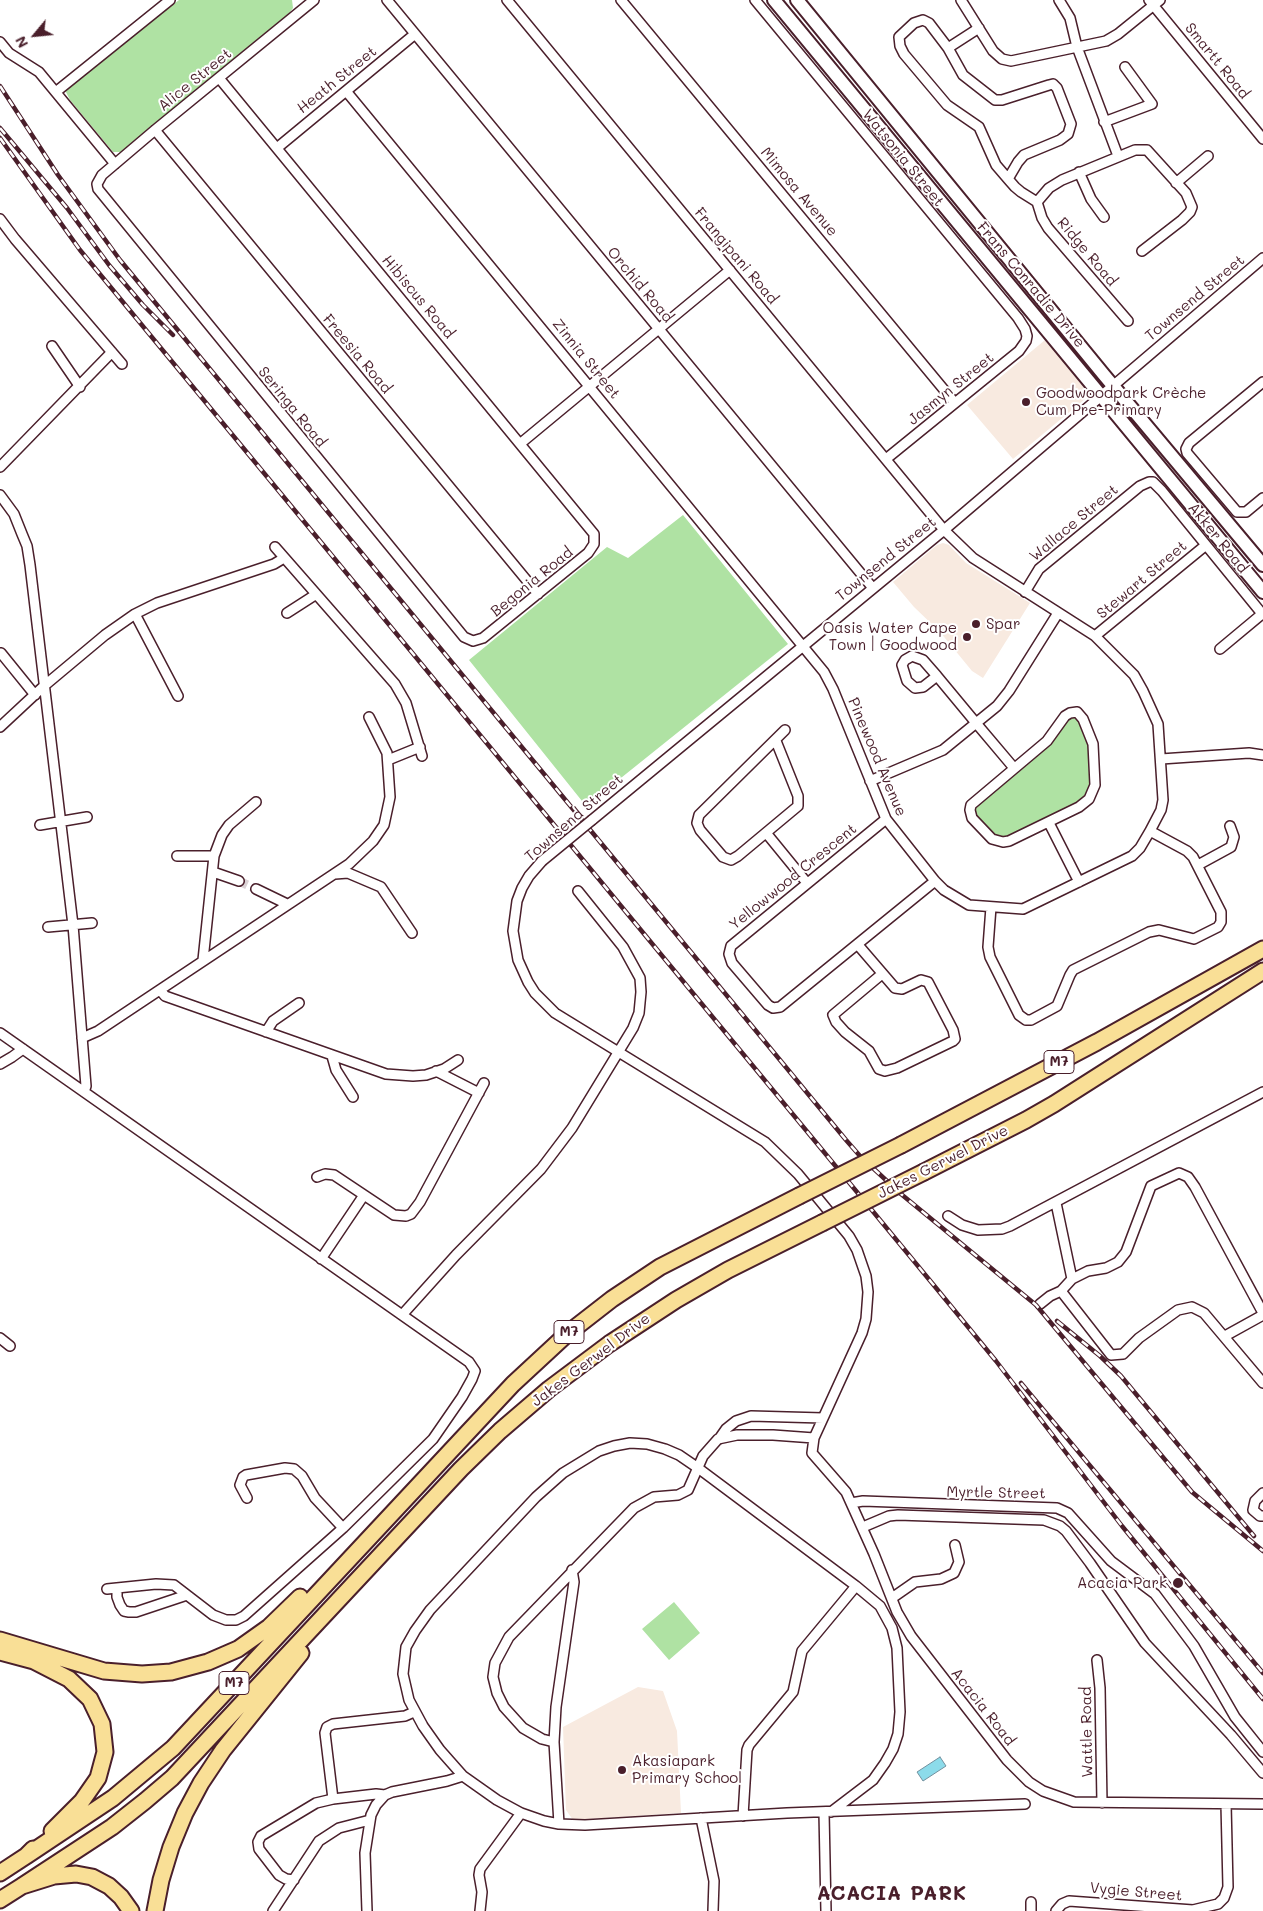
<!DOCTYPE html>
<meta charset="utf-8">
<style>
body{margin:0}
#map{position:relative;width:1263px;height:1911px;overflow:hidden;background:#fff;font-family:Mali,sans-serif}
canvas{display:block}
.north{position:absolute;left:10px;top:10px;width:50px;height:50px;-webkit-text-stroke:4px #fff;paint-order:stroke;rotate:242deg;font-size:14px;font-weight:700;line-height:20px;text-align:center;color:#4a1f2b}
.north::after{content:'';display:block;margin:auto;width:18px;height:22px;background:#4a1f2b;clip-path:polygon(50% 0,100% 100%,50% 72%,0 100%)}
</style>
<div id="map">
<canvas width="1263" height="1911"></canvas>
<div class="north">N</div>
</div>
<script>
const context = document.querySelector('canvas').getContext('2d');
context.lineJoin = 'round';
function fill(path, color) {
  context.fillStyle = color;
  context.fill(path, 'evenodd');
}
function shape(rows) {
  const path = new Path2D();
  for (const r of rows) {
    path.moveTo(r[0], r[1]);
    for (let i = 2; i < r.length; i += 2) path.lineTo(r[i], r[i + 1]);
  }
  return path;
}
function stroke(path, color, width, dash) {
  context.strokeStyle = color;
  context.lineWidth = width;
  context.lineCap = dash ? 'butt' : 'round';
  context.setLineDash(dash || []);
  context.stroke(path);
}
function label(font, color, halo, rows, align = 'center') {
  context.font = font + ' Mali,sans-serif';
  context.lineWidth = 4;
  context.setLineDash([]);
  context.textBaseline = 'middle';
  context.strokeStyle = halo;
  context.fillStyle = color;
  for (const [text, x, y, turn = 0] of rows) {
    context.save();
    context.translate(x, y);
    context.rotate((+turn || 0) * Math.PI / 180);
    context.textAlign = isNaN(turn) ? turn : align;
    if (halo) context.strokeText(text, 0, 0);
    context.fillText(text, 0, 0);
    context.restore();
  }
}
const built = shape([
 [1045,340,1086,388,1085,399,1013,459,967,405],
 [943,543,949,545,966,563,1030,603,983,678,972,671,940,632,914,607,893,582,937,545],
 [638,1687,663,1691,677,1731,681,1813,573,1820,566,1810,563,1727]
]);
const green = shape([
 [179,0,292,0,293,8,287,16,122,152,113,152,70,100,66,92,67,88],
 [683,515,788,644,586,806,469,660,607,547,628,558],
 [1073,715,1078,717,1089,741,1092,780,1090,790,1082,801,1008,838,996,838,974,815,974,807,1066,719],
 [674,1602,700,1633,669,1660,642,1629]
]);
const water = shape([
 [940,1757,946,1766,923,1781,917,1772,940,1757]
]);
const streetTunnel = shape([
 [239,881,256,889]
]);
const street = shape([
 [387,0,872,587],
 [621,0,955,403],
 [755,0,1018,318,1025,329,1027,336,1026,341,1019,351,886,459],
 [961,0,993,51,1002,59,1011,61,1106,41,1118,34,1160,0],
 [1059,0,1070,18,1077,47,1118,156],
 [1149,0,1263,139],
 [0,42,9,53,39,72,115,164],
 [948,48,979,28],
 [219,78,594,534,594,544,588,553,483,638,473,641,464,637,98,189,97,184,102,175,155,130,314,0],
 [57,91,170,0],
 [346,91,824,672,833,689,886,819,935,881,944,890,969,905,1023,909,1132,856,1140,848,1150,831,1161,810,1163,800,1158,724,1143,691,1134,675,1095,636,973,558,944,530,507,0],
 [1104,122,1152,104,1125,67],
 [155,130,538,594],
 [277,148,415,34],
 [1079,172,1091,199,1104,217],
 [1008,179,1018,162,1024,155,1060,140,1068,134,1071,124,1057,88,1053,84,1049,85,1002,100,995,100,963,75,948,48,929,23,923,20,914,23,899,37,900,46,904,54,947,105,979,127,996,165,1008,179,1015,187,1021,192,1037,202,1042,218,1048,228,1128,321],
 [1176,183,1208,156],
 [1037,202,1049,188,1062,180,1135,150,1147,150,1186,193,1192,207,1190,212,1182,220,1142,251],
 [0,219,15,239,122,364],
 [52,346,80,387],
 [1263,382,1189,443,1186,449,1187,453,1237,512,1246,512,1263,498],
 [521,443,730,270],
 [0,467,112,352],
 [0,495,14,514,22,534,27,546,30,565,73,925,86,1086,84,1092],
 [275,547,395,684,406,703,422,756],
 [1025,592,1039,569,1140,486,1149,482,1153,482,1162,491,1263,615],
 [287,613,315,595],
 [135,614,178,696],
 [1095,636,1206,545],
 [1220,649,1262,614],
 [1,653,35,695],
 [937,676,923,687,915,688,907,681,902,665,905,660,912,656,923,660,937,676,976,723,1014,768],
 [1077,712,1083,719,1093,744,1095,785,1089,799,1079,807,1009,841,1003,842,992,839,972,818,970,810,971,805,1047,741,1065,716,1070,713,1077,712],
 [0,727,44,686,105,635,135,614,157,603,274,564,284,558],
 [776,741,798,796,798,806,738,856,731,860,723,857,700,830,697,823,699,815,785,730],
 [1161,759,1249,753,1263,755],
 [388,760,420,747],
 [870,781,943,750,997,706,1009,691,1058,613],
 [886,819,731,946,729,954,732,963,768,1005,773,1008,780,1007,935,881],
 [592,820,944,530,1263,258],
 [1049,823,1079,882],
 [40,825,87,817],
 [767,834,807,883],
 [177,856,214,856],
 [542,861,529,876,522,888,517,901,513,931,518,960,528,982,535,993,555,1013,765,1142,798,1174,849,1236,857,1250,866,1276,868,1292,866,1319,862,1333,814,1438,812,1453,846,1492,874,1554,897,1612,911,1636,1007,1760,1029,1782,1043,1791,1074,1802,1263,1804],
 [1198,865,1231,847,1234,837,1230,826],
 [213,872,239,881],
 [335,874,348,873,381,887,412,933],
 [256,889,287,904],
 [991,907,988,947,990,957,1019,1015,1026,1020,1031,1020,1057,1006,1070,975,1073,970,1149,932,1159,930,1194,939,1218,927,1221,922,1221,912,1193,857,1187,851,1150,831],
 [48,927,92,923],
 [858,945,895,988,902,989,921,980,928,982,953,1030,955,1039,953,1041,897,1068,885,1071,879,1069,869,1051,845,1032,836,1022,833,1015,882,974],
 [203,960,214,856,222,835,229,825,256,802],
 [160,990,165,996,386,1074,413,1076,426,1075,444,1069,458,1060],
 [266,1032,273,1021,299,1003],
 [0,1033,469,1362,475,1371,472,1379,462,1397,433,1439,343,1528,244,1616,236,1620,226,1620,213,1615,174,1585,156,1584,107,1589],
 [82,1038,98,1031,349,864,373,841,384,825,390,797,387,753,369,717],
 [332,1056,336,1070,353,1097],
 [0,1064,12,1057,23,1049],
 [436,1071,479,1093],
 [317,1177,325,1174,334,1175,394,1215,406,1216,411,1214,420,1202,484,1083],
 [1056,1203,1072,1279],
 [948,1216,962,1225,978,1230,1002,1229,1010,1226,1263,1092],
 [321,1259,364,1195],
 [1061,1291,1111,1355,1123,1354,1139,1338,1178,1310,1192,1307,1204,1313,1263,1383],
 [1040,1304,1050,1296,1061,1291,1072,1279,1088,1271,1106,1268,1118,1262,1126,1252,1151,1186,1179,1173,1188,1177,1195,1187,1263,1313],
 [402,1315,456,1255,541,1169,572,1128,633,1028,639,1013,641,992,640,978,623,947,578,891],
 [1225,1336,1263,1315],
 [0,1338,10,1346],
 [719,1439,726,1429,736,1421,751,1416,823,1418],
 [1263,1493,1255,1501,1253,1510,1260,1516,1263,1516],
 [247,1498,240,1485,243,1477,246,1475,285,1468,294,1469,302,1476,315,1498,343,1528],
 [851,1503,863,1501,1057,1508,1068,1513,1111,1561,1155,1594,1194,1646,1235,1717,1263,1752],
 [863,1527,889,1516,898,1515,1044,1520,1060,1526,1066,1531,1090,1563,1145,1643,1231,1735,1263,1773],
 [117,1588,117,1597,120,1605,124,1611,129,1612,136,1612,187,1595],
 [892,1598,915,1582,941,1579,954,1573,959,1562,955,1545],
 [1097,1660,1100,1688,1102,1803],
 [554,1742,542,1739,523,1728,504,1707,497,1693,493,1677,495,1663,509,1637,634,1508,654,1497,678,1495,688,1490,703,1456,718,1439,737,1435,773,1435,814,1438],
 [333,1799,325,1733,327,1727,333,1724,405,1716,414,1712],
 [824,1812,826,1911],
 [831,1812,873,1780,885,1763,893,1749,898,1734,900,1712,897,1648,892,1628,880,1606,856,1586,698,1468,679,1455,665,1449,647,1444,630,1443,614,1446,599,1451,563,1473,536,1497,430,1610,415,1631,406,1647,403,1674,409,1700,423,1726,440,1750,463,1776,497,1800,521,1813,544,1821,559,1824,585,1825,787,1813,1025,1804],
 [743,1816,747,1750,749,1745,793,1692,802,1651,856,1586],
 [701,1818,714,1881,713,1911],
 [559,1824,554,1742,556,1707,574,1582,572,1570],
 [294,1880,286,1879,279,1875,259,1849,258,1842,261,1836,316,1803,333,1799,376,1794,385,1795],
 [273,1911,319,1841,339,1828,370,1820],
 [367,1911,365,1853,371,1815,376,1805,385,1795,392,1792,447,1781,463,1776],
 [480,1911,482,1892,479,1875,480,1869,521,1813],
 [1031,1911,1031,1902],
 [1056,1911,1062,1904,1069,1901,1193,1910,1218,1904,1224,1898,1228,1887,1226,1804]
]);
const secondary = shape([
 [774,0,1263,592],
 [797,0,1104,375,1263,565]
]);
const highway = shape([
 [901,1145,1097,1042,1263,949],
 [924,1172,1026,1120,1054,1104,1263,971],
 [0,1640,104,1671,142,1674,171,1672,208,1662,238,1649,269,1627,300,1597],
 [0,1652,34,1661,69,1679,90,1699,102,1724,105,1752,98,1778,82,1801,52,1831],
 [26,1856,113,1798,173,1748,513,1384,567,1334,612,1299,660,1267,799,1196],
 [0,1873,26,1856,33,1849],
 [22,1886,112,1827,145,1801,172,1778,461,1469,500,1431,549,1389,609,1344,676,1300,728,1270,822,1223],
 [0,1900,22,1886,54,1876,76,1874,92,1877,109,1886,121,1897,131,1911],
 [155,1911,161,1880,171,1847,185,1813,201,1783,223,1750,301,1653]
]);
const rail = shape([
 [0,86,58,175,120,260,846,1140,860,1156,901,1194,1036,1305,1192,1492,1263,1551],
 [0,128,67,208,109,265,143,305,173,335],
 [0,138,80,250,932,1283,996,1361,1122,1526,1263,1699],
 [1057,1321,1100,1356,1121,1376,1254,1536],
 [1021,1383,1263,1673]
]);
const streetBridge = shape([
 [542,861,592,820]
]);
const highwayBridge = shape([
 [799,1196,901,1145],
 [822,1223,924,1172]
]);
const markers = [
 [1026,402,5,"#4a1f2b"],
 [976,624,5,"#4a1f2b"],
 [967,637,5,"#4a1f2b"],
 [1178,1583,6,"#4a1f2b"],
 [622,1770,5,"#4a1f2b"]
];
const shields = [
 [1059,1062,30],
 [569,1332,30],
 [234,1683,30]
];
const shieldNames = [
 ["M7",1059,1062],
 ["M7",569,1332],
 ["M7",234,1683]
];
const streetNames = [
 ["Smartt Road",1217,61,51],
 ["Alice Street",195,80,-39],
 ["Heath Street",337,80,-39],
 ["Watsonia Street",903,158,51],
 ["Mimosa Avenue",799,192,50],
 ["Ridge Road",1087,252,50],
 ["Frangipani Road",736,256,50],
 ["Orchid Road",640,285,50],
 ["Frans Conradie Drive",1031,285,50],
 ["Hibiscus Road",418,297,50],
 ["Townsend Street",1195,298,-40],
 ["Freesia Road",357,354,50],
 ["Zinnia Street",586,359,51],
 ["Jasmyn Street",951,389,-39],
 ["Seringa Road",292,407,51],
 ["Wallace Street",1074,523,-40],
 ["Akker Road",1218,538,51],
 ["Townsend Street",886,559,-39],
 ["Stewart Street",1142,580,-40],
 ["Begonia Road",532,582,-39],
 ["Pinewood Avenue",877,757,67],
 ["Townsend Street",574,818,-41],
 ["Yellowwood Crescent",793,877,-39],
 ["Jakes Gerwel Drive",943,1162,-27],
 ["Jakes Gerwel Drive",591,1360,-37],
 ["Myrtle Street",996,1493,1],
 ["Acacia Road",983,1707,52],
 ["Wattle Road",1087,1732,-91],
 ["Vygie Street",1136,1892,5]
];
const poiNames = [
 ["Goodwoodpark Crèche",1036,393],
 ["Cum Pre-Primary",1036,410],
 ["Spar",986,624],
 ["Oasis Water Cape",957,628,"right"],
 ["Town | Goodwood",957,645,"right"],
 ["Acacia Park",1167,1583,"right"],
 ["Akasiapark",632,1761],
 ["Primary School",632,1778]
];
const districtNames = [
 ["ACACIA PARK",892,1894]
];
fill(built, '#f8eae0');
fill(green, '#afe2a3');
fill(water, '#8cdbea');
stroke(water, '#72909e', 1);
stroke(streetTunnel, '#dbd2d5', 9, [9, 4.5]);
stroke(street, '#4a1f2b', 12);
stroke(secondary, '#4a1f2b', 16);
stroke(highway, '#4a1f2b', 19);
stroke(street, '#fff', 9);
stroke(secondary, '#fff', 12);
stroke(highway, '#f9df96', 15);
stroke(rail, '#4a1f2b', 4.5);
stroke(rail, '#fff', 2.5, [8]);
stroke(streetBridge, '#4a1f2b', 12, []);
stroke(highwayBridge, '#4a1f2b', 19, []);
stroke(streetBridge, '#fff', 9);
stroke(highwayBridge, '#f9df96', 15);
for (const [x, y, r, color] of markers) {
  const dot = new Path2D();
  dot.arc(x, y, r, 0, 2 * Math.PI);
  context.fillStyle = color;
  context.fill(dot);
  stroke(dot, '#fff', 2);
}
for (const [x, y, w] of shields) {
  const box = new Path2D();
  box.roundRect(x - w / 2, y - 11.5, w, 23, 4);
  context.fillStyle = '#fff';
  context.fill(box);
  stroke(box, '#4a1f2b', 1);
}
label('bold 14px', '#4a1f2b', null, shieldNames);
label('15px', '#4a1f2b', '#fff', streetNames);
label('15px', '#4a1f2b', '#fff', poiNames, 'left');
context.letterSpacing = '1px';
label('bold 20px', '#4a1f2b', '#fff', districtNames);
context.letterSpacing = '0px';
</script>
